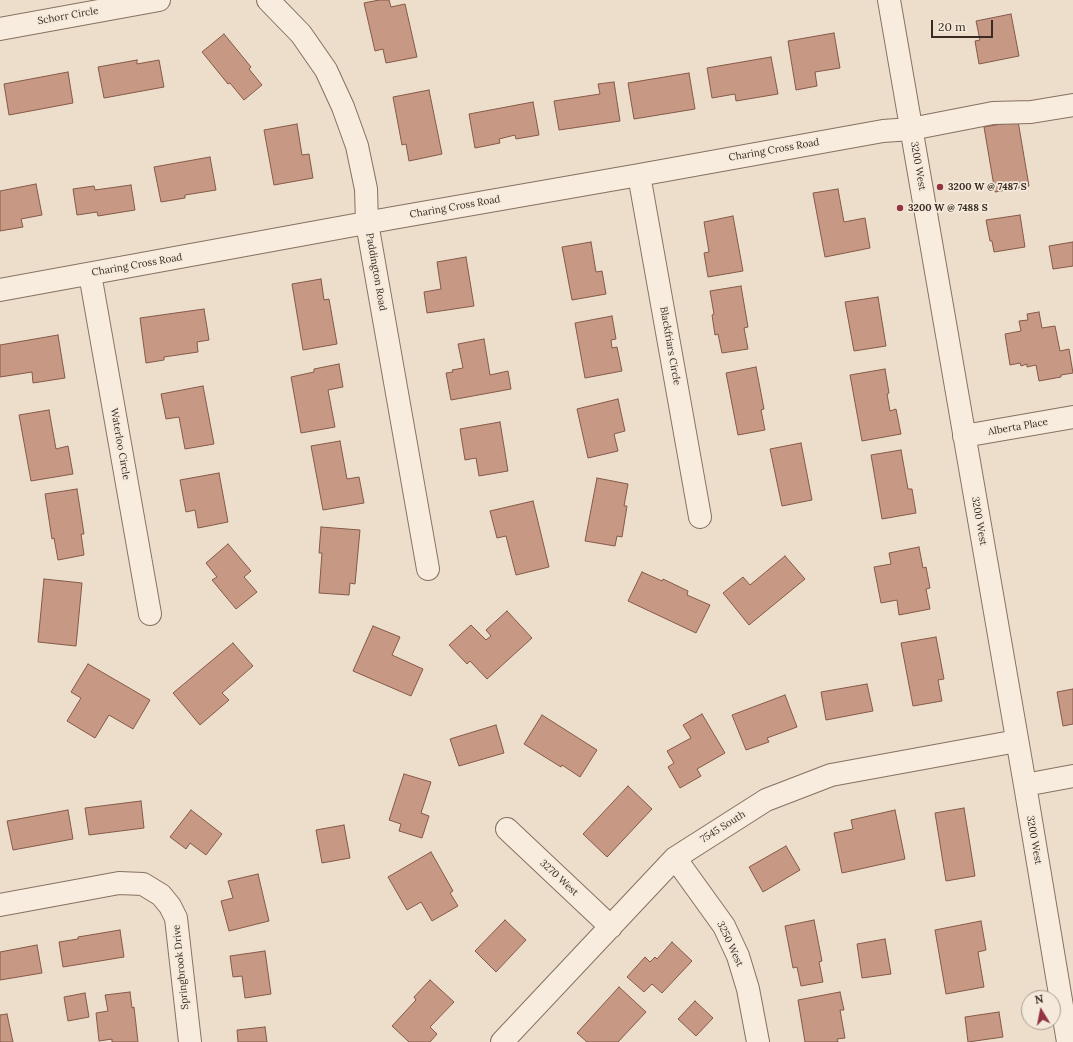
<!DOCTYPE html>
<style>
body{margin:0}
#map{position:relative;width:1073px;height:1042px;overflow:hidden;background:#ecdecb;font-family:Lora,serif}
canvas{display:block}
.north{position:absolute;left:1021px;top:990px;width:40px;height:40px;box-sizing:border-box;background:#f4e9da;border:1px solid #a99d90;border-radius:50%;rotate:350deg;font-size:11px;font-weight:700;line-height:16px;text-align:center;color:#392b22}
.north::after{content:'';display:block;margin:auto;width:14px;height:18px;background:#923540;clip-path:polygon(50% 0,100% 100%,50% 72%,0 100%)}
.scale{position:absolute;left:931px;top:20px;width:62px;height:18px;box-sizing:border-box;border:2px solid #392b22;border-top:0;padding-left:5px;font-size:12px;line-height:14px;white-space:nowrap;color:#392b22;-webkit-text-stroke:3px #f4e9da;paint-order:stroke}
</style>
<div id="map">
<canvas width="1073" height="1042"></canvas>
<div class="north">N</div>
<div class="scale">20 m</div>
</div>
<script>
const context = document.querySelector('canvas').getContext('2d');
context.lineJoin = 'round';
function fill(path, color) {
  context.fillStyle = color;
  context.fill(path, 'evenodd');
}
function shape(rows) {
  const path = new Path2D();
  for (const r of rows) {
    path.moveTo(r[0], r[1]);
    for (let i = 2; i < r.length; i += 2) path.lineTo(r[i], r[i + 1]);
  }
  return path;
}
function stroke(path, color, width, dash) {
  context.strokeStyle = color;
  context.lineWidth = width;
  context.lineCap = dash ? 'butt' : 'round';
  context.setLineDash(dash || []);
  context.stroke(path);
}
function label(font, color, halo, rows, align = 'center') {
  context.font = font + ' Lora,serif';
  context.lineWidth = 3.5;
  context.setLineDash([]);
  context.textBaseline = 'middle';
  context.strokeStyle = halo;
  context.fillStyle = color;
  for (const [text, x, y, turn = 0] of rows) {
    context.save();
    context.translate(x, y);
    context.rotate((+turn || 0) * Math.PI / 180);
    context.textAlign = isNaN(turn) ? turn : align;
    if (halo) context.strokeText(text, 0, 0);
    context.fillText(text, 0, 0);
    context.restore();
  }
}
const building = shape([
 [379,0,389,0,391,7,405,4,417,57,386,63,383,49,375,51,364,3,379,0],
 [1011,14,1019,56,979,64,975,41,980,40,976,21,1011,14],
 [834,33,840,68,815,72,817,86,796,90,788,41,834,33],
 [224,34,251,67,249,69,262,85,244,100,230,83,228,84,202,52,224,34],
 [771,57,778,94,736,101,735,94,712,98,707,68,771,57],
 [137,60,137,64,159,60,164,87,104,98,98,67,137,60],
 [68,72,73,103,9,115,4,84,68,72],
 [689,73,695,109,634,119,628,83,689,73],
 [614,82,620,121,559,130,554,101,600,94,598,84,614,82],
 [429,90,442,154,409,161,406,144,402,145,393,97,429,90],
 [533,102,539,135,516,139,515,135,499,139,500,143,475,148,469,114,533,102],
 [1018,121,1029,186,995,192,984,127,1018,121],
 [297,124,302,155,309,154,313,178,274,185,264,130,297,124],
 [210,157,216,190,185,195,185,198,161,202,154,167,210,157],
 [36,184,42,215,21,219,23,227,0,231,0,191,36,184],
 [131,185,135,210,98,216,97,212,77,215,73,189,94,186,95,190,131,185],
 [838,189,844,222,865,218,870,248,825,257,813,193,838,189],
 [1020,215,1025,247,994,252,992,241,990,241,986,220,1020,215],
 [733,216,743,271,708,277,704,253,709,252,704,222,733,216],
 [591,242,596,272,602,271,606,294,572,300,562,247,591,242],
 [1073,242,1073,266,1053,269,1049,246,1073,242],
 [466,257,474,306,427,313,424,292,441,289,437,262,466,257],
 [321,279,324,300,329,299,337,344,303,350,292,284,321,279],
 [741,286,748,327,744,328,748,349,722,353,718,334,715,335,712,315,714,314,710,291,741,286],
 [878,297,886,346,854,351,845,302,878,297],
 [204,309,209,340,197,342,198,352,164,357,164,360,146,363,140,318,204,309],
 [1039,312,1042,328,1055,326,1060,351,1069,349,1073,373,1061,375,1061,377,1039,381,1036,365,1027,367,1027,364,1021,366,1020,363,1010,365,1005,334,1021,331,1019,321,1028,320,1027,314,1039,312],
 [612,316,616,339,611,340,612,348,617,347,622,371,585,378,575,323,612,316],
 [58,335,65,378,33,383,32,372,0,377,0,345,58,335],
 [484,339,490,375,508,371,511,389,451,400,446,373,453,372,452,370,463,368,458,344,484,339],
 [339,364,343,387,328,390,335,427,301,433,291,377,314,372,314,369,339,364],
 [756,367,764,409,761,410,765,430,738,435,726,373,756,367],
 [885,369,889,393,887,394,890,411,896,409,901,434,862,441,850,375,885,369],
 [203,386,214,444,185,449,179,417,166,419,161,394,203,386],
 [618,399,625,431,614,434,618,451,588,458,577,409,618,399],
 [49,410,56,449,68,446,73,474,31,481,19,415,49,410],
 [500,422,508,471,479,476,476,458,465,460,460,429,500,422],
 [340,441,347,479,359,477,364,503,323,510,311,446,340,441],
 [801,443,812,500,782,506,770,449,801,443],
 [901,450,908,489,912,489,916,513,882,519,871,455,901,450],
 [219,473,228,522,198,528,195,510,186,512,180,480,219,473],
 [597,478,628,484,624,506,627,506,622,537,617,536,615,546,585,541,597,478],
 [77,489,84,534,81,534,84,555,58,560,54,538,52,539,45,494,77,489],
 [533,501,549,567,516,575,506,536,497,538,490,511,533,501],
 [321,527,360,530,355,584,350,583,349,595,319,593,322,553,319,553,321,527],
 [228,544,251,571,244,577,257,592,236,609,212,580,217,577,206,563,228,544],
 [919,547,923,568,926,567,930,588,926,589,930,609,899,615,897,600,881,603,874,567,891,564,889,553,919,547],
 [785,556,805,579,749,625,723,593,743,577,750,585,785,556],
 [642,572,662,581,663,579,688,591,687,595,710,605,696,633,628,601,642,572],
 [44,579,82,583,76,646,38,642,44,579],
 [507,611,532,638,487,679,470,661,467,664,449,645,471,625,486,640,491,636,486,630,507,611],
 [373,626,400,637,392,655,423,669,411,696,353,671,373,626],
 [936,637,944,679,938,680,942,701,913,706,901,643,936,637],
 [233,643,253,666,222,693,229,700,200,725,173,693,233,643],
 [88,664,150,700,133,729,109,715,95,738,67,721,81,698,71,692,88,664],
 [867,684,873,711,826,720,821,692,867,684],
 [1073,689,1073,724,1063,726,1057,692,1073,689],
 [785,695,797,727,767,738,769,742,746,750,732,715,785,695],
 [702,714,725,753,697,769,701,776,680,788,668,767,674,763,667,751,691,738,683,725,702,714],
 [542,715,597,750,580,777,562,765,561,767,524,744,542,715],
 [496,725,504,753,459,766,450,739,496,725],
 [404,774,431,782,421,813,429,816,422,838,399,831,401,824,389,820,404,774],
 [628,786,652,809,607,857,583,834,628,786],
 [141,801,144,828,89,835,85,808,141,801],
 [964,808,975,876,946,881,935,813,964,808],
 [68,810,73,839,13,850,7,821,68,810],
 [191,810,222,834,206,855,190,843,186,849,170,837,191,810],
 [895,810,905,859,842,873,834,833,853,829,851,820,895,810],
 [344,825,350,858,322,863,316,830,344,825],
 [786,846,800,870,763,892,749,867,786,846],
 [431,852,453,891,450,893,458,906,432,921,421,902,407,910,388,877,431,852],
 [258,874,269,921,229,931,221,901,233,898,228,881,258,874],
 [505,920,526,940,496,972,475,951,505,920],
 [814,920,822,961,819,962,823,982,801,986,797,967,793,968,785,926,814,920],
 [981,921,986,950,978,952,984,987,946,994,935,930,981,921],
 [120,930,124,957,63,967,59,942,78,939,78,937,120,930],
 [885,939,891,974,862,978,857,944,885,939],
 [672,942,692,961,662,993,652,984,644,992,627,977,645,957,650,962,655,957,657,959,672,942],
 [37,945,42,973,0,980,0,952,37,945],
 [265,951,271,994,245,998,242,976,233,977,230,956,265,951],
 [430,980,454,1002,430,1027,437,1034,430,1042,409,1042,392,1026,416,1000,414,997,430,980],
 [619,987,646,1012,618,1042,587,1042,577,1033,619,987],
 [130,992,132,1008,134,1007,138,1042,112,1042,112,1039,99,1041,96,1013,108,1011,105,995,130,992],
 [840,992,844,1010,840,1010,845,1038,837,1039,838,1042,805,1042,798,1000,840,992],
 [85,993,89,1017,68,1021,64,997,85,993],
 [695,1001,713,1018,696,1036,678,1019,695,1001],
 [999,1012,1003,1037,968,1042,965,1017,999,1012],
 [7,1014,13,1042,0,1042,0,1015,7,1014],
 [265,1027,267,1042,238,1042,237,1030,265,1027]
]);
const minor = shape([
 [268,0,301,34,326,70,343,107,357,146,366,189,367,223,428,569],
 [889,0,1025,785,1068,1042],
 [0,29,159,0],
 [639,175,700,517],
 [90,274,150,614],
 [0,290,393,218,639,175,883,131,911,129,993,113,1031,112,1073,105],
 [964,436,1073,417],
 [1025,785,1073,776],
 [507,829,611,927],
 [675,858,724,926,738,956,748,989,758,1042],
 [0,905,119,883,143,884,161,895,170,906,176,918,190,1042],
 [502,1042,675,858,766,800,831,775,1017,741]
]);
const markers = [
 [940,187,4,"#923540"],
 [900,208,4,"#923540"]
];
const streetNames = [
 ["Schorr Circle",68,16,-10],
 ["Charing Cross Road",774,150,-10],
 ["3200 West",918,166,80],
 ["Charing Cross Road",455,207,-10],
 ["Charing Cross Road",137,265,-10],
 ["Paddington Road",376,272,80],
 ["Blackfriars Circle",670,346,80],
 ["Alberta Place",1018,427,-10],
 ["Waterloo Circle",120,444,80],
 ["3200 West",979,521,80],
 ["7545 South",723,827,-32],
 ["3200 West",1034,840,80],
 ["3270 West",559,878,43],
 ["3250 West",730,944,65],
 ["Springbrook Drive",181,967,-96]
];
const poiNames = [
 ["3200 W @ 7487 S",948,187],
 ["3200 W @ 7488 S",908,208]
];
fill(building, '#c79884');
stroke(building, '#855948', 1);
stroke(minor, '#877060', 24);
stroke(minor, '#f7ecdd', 22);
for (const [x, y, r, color] of markers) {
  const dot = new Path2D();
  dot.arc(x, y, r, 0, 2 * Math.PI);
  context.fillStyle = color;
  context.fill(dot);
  stroke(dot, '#f4e9da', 1.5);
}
label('10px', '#392b22', '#f4e9da', streetNames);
label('bold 10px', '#392b22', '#f4e9da', poiNames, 'left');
</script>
